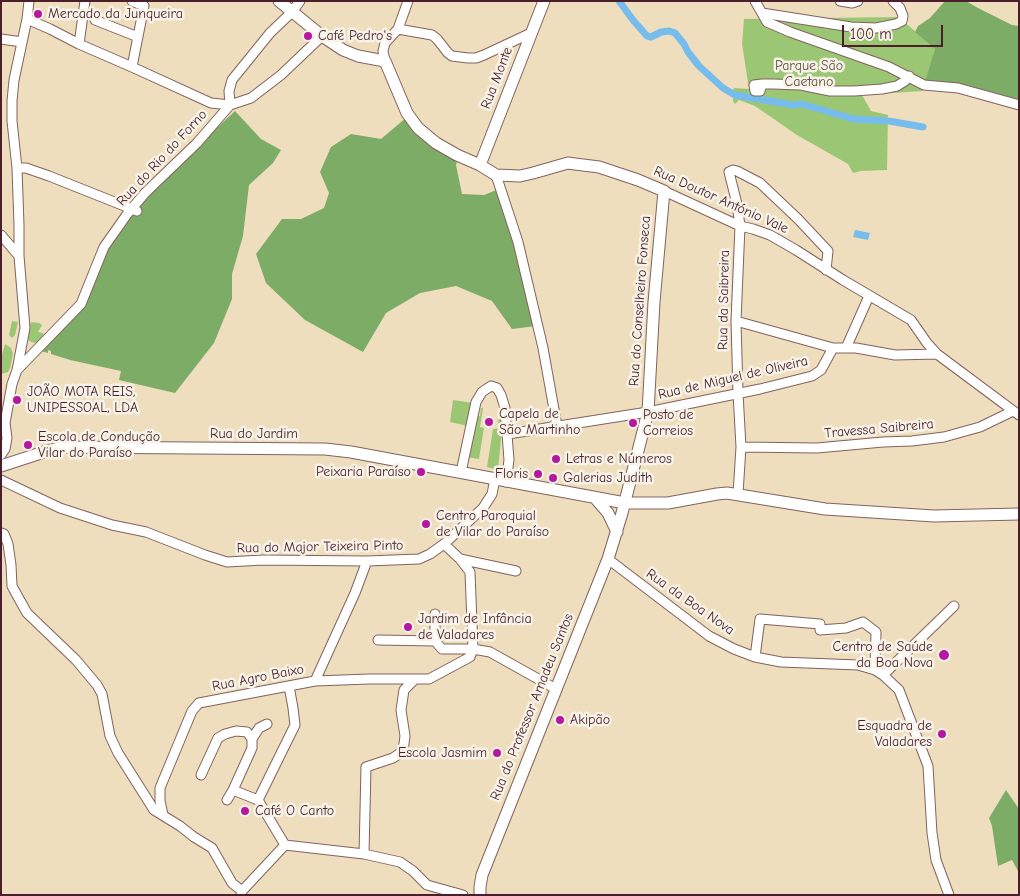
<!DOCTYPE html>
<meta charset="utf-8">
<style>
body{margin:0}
#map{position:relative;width:1020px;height:896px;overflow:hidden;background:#eedebd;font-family:"Comic Neue",sans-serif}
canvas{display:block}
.frame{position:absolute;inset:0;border:2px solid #4a1f2b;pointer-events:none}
.scale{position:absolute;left:842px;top:25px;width:101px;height:22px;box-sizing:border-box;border:2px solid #4a1f2b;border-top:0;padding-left:6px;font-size:15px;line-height:18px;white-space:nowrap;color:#4a1f2b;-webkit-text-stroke:4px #f7f3e8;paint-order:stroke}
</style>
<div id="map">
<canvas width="1020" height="896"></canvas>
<div class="frame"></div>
<div class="scale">100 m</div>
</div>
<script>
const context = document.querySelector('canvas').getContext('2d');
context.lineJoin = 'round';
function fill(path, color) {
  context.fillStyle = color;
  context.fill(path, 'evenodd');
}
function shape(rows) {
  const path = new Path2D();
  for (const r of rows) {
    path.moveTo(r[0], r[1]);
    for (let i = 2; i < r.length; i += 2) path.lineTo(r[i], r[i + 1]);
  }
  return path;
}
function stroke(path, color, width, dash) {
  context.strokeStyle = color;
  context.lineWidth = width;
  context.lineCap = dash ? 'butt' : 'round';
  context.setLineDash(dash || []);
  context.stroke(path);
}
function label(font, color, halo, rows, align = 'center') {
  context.font = font + ' "Comic Neue",sans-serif';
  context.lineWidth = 5;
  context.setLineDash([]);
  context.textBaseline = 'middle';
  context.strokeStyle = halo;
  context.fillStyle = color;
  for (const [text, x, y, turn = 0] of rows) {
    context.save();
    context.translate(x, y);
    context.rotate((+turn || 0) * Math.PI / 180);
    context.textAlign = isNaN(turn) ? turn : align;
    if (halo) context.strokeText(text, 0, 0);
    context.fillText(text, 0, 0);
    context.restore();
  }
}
const green = shape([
 [899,17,935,49,932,61,922,91,862,95,871,111,888,115,887,170,861,171,853,173,848,164,797,135,755,106,739,100,735,104,733,101,733,97,731,96,734,88,749,89,742,44,744,19],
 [12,321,18,322,15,335,12,338,9,335],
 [31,322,39,323,42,325,38,332,43,333,44,337,37,343,31,342,27,339],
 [5,344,11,348,13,354,10,368,8,372,1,374,1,358],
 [453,400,473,403,468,426,450,422],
 [481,408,483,408,480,427,484,428,479,459,466,457,475,415,480,416],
 [499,409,501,409,503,417,498,470,487,467,493,429,497,429,500,411]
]);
const forest = shape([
 [945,1,966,1,978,8,1012,25,1019,26,1019,105,924,85,935,49,915,32,918,26,930,18],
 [235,111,261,139,281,150,273,163,249,185,243,236,232,274,232,299,214,343,175,393,119,380,121,371,70,360,51,354,51,351,48,350,48,353,41,351,87,302,106,249,137,207,164,177],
 [407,117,414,132,448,156,457,161,456,165,462,194,484,195,499,189,509,221,536,326,512,329,492,301,456,286,420,293,386,313,363,352,305,320,266,283,256,254,282,219,301,219,324,208,329,193,320,172,331,147,351,134,381,139],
 [1006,790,1019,809,1019,873,1012,860,998,866,992,826,989,818]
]);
const water = shape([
 [855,230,870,233,868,240,853,237]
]);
const canal = shape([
 [619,1,633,20,647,36,651,37,661,32,669,31,675,33,684,44,688,52,699,66,723,88,735,95,793,105,802,104,853,119,889,121,923,127]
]);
const minor = shape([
 [132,1,144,6,132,67],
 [755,1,767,22,790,32,889,67,924,85,958,88,1019,105],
 [840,1,852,3,858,1],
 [762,13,851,27,876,28,896,24,902,21,903,16,900,8,893,1],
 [27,19,50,29,79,44,132,67,211,103,230,105],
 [95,20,138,37],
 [398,29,432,35,437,39,448,53,452,56,468,58,476,58,484,55,531,33],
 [1,39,22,42],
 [79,44,85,1],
 [385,61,383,51,385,43,398,29,408,1],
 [762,84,760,91,755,91,754,85,762,84,773,84,801,85,830,91,854,91,882,89,897,86,905,81,909,76],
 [230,105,229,91,232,80,270,33,292,12,300,1],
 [17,168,26,168,49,176,137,211],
 [496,175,518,242,543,348,557,426],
 [664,191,740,226,753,229,770,235,796,250,843,280,911,320,927,343,937,354,1019,415],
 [1,235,19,256],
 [736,321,833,348,856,348,895,355,937,354],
 [846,348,869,296],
 [17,370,81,304,104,247,128,213,145,193,197,143,230,105,251,98,281,75,322,36],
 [508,434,648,412,760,389,812,376,821,370,833,348],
 [741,447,817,448,883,442,912,441,944,437,980,427,1013,411],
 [1,455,5,449,7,438,5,423,12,384,17,370,25,328,19,256,19,225,17,168,12,121,12,101,14,80,27,19,29,1],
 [461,472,476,402,482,392,491,386,497,388,501,395,505,408,509,460,506,482],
 [1,480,60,508,112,525,146,532,205,555,227,562,263,560,367,561,419,559,430,554,444,544,483,508,492,494,495,479],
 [738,494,741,447,738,393,736,321,740,226,737,204,729,172,733,170,737,171,760,183,798,219,828,251,826,270],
 [1,533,4,534,8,544,11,565,12,586,18,597,27,613,76,660,97,685,102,694,110,736,118,753,154,810,180,826,194,837,212,848,232,883,242,891],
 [460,559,516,571],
 [608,559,709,636,734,649,755,657,781,662,858,665,875,670,883,675,899,690,928,766,932,833,936,860,949,895],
 [435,614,435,641],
 [378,640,435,641,442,649,473,649,490,652,556,689],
 [755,657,760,619,820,624,820,630,846,628,863,622,876,632,875,670],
 [883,675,954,606],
 [315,681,355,593,367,561],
 [201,775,218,738,225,734,236,731,247,732,252,739],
 [233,790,258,800],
 [227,800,233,790,252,748,252,739,259,728,267,724],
 [258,800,295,725,293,708,289,686],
 [258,800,285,845],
 [163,815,160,801,160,788,192,711,199,703,315,681,369,679,429,679,470,657,473,649,470,572,460,559,444,544],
 [285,845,364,854,400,862,413,871,427,885,463,895],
 [364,854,366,767,393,758,403,751,405,736,401,710,404,690,414,680],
 [241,895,242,891,285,845]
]);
const major = shape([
 [279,1,322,36,343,50,358,56,385,61,407,113,418,128,436,143,457,155,480,165,496,175,520,176,533,173,568,163,575,164,599,167,638,180,664,191,654,302,648,412,622,513,608,559,482,875,480,887,480,895],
 [480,165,544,1],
 [1,466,47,451,62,447,325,449,351,452,625,503,668,503,717,494,727,493,825,509,934,516,1019,514],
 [595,498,608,513,617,532]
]);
const markers = [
 [38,14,5,"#b5179e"],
 [308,36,5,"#b5179e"],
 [17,400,5,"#b5179e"],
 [489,422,5,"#b5179e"],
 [633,423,5,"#b5179e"],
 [28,445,5,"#b5179e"],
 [556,459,5,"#b5179e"],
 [421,472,5,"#b5179e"],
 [538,474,5,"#b5179e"],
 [553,478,5,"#b5179e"],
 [426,524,5,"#b5179e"],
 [408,627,5,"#b5179e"],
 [944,655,6,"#b5179e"],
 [560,720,5,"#b5179e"],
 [942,734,5,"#b5179e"],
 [497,753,5,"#b5179e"],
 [245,811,5,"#b5179e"]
];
const poiNames = [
 ["Mercado da Junqueira",48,14],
 ["Café Pedro's",318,36],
 ["JOÃO MOTA REIS,",27,392],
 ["UNIPESSOAL, LDA",27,408],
 ["Capela de",499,414],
 ["São Martinho",499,430],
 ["Posto de",643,415],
 ["Correios",643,431],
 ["Escola de Condução",38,437],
 ["Vilar do Paraíso",38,453],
 ["Letras e Números",566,459],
 ["Peixaria Paraíso",411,472,"right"],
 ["Floris",528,474,"right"],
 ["Galerias Judith",563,478],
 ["Centro Paroquial",436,516],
 ["de Vilar do Paraíso",436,532],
 ["Jardim de Infância",418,619],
 ["de Valadares",418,635],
 ["Centro de Saúde",933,647,"right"],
 ["da Boa Nova",933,663,"right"],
 ["Akipão",570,720],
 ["Esquadra de",932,726,"right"],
 ["Valadares",932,742,"right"],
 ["Escola Jasmim",487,753,"right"],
 ["Café O Canto",255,811]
];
const parkNames = [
 ["Parque São",809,66],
 ["Caetano",809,82]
];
const streetNames = [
 ["Rua Monte",497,78,-69],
 ["Rua do Rio do Forno",162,158,-47],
 ["Rua Doutor António Vale",721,200,24],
 ["Rua da Saibreira",724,300,-89],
 ["Rua do Conselheiro Fonseca",640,301,-86],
 ["Rua de Miguel de Oliveira",733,378,-13],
 ["Travessa Saibreira",879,429,-5],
 ["Rua do Jardim",254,434],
 ["Rua do Major Teixeira Pinto",320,547,-1],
 ["Rua da Boa Nova",690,602,35],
 ["Rua Agro Baixo",258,678,-11],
 ["Rua do Professor Amadeu Santos",532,707,-68]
];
fill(green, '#9bc774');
fill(forest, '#7cac66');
fill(water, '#76bdee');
stroke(canal, '#76bdee', 7);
stroke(minor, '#83625e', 11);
stroke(major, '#83625e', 13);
stroke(minor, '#fff', 9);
stroke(major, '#fff', 11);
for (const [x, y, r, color] of markers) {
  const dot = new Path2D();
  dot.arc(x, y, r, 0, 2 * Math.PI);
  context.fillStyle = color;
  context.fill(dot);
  stroke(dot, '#f7f3e8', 2);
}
label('14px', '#4a1f2b', '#f7f3e8', poiNames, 'left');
label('14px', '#625141', '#f7f3e8', parkNames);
label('14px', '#4a1f2b', '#f7f3e8', streetNames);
</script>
